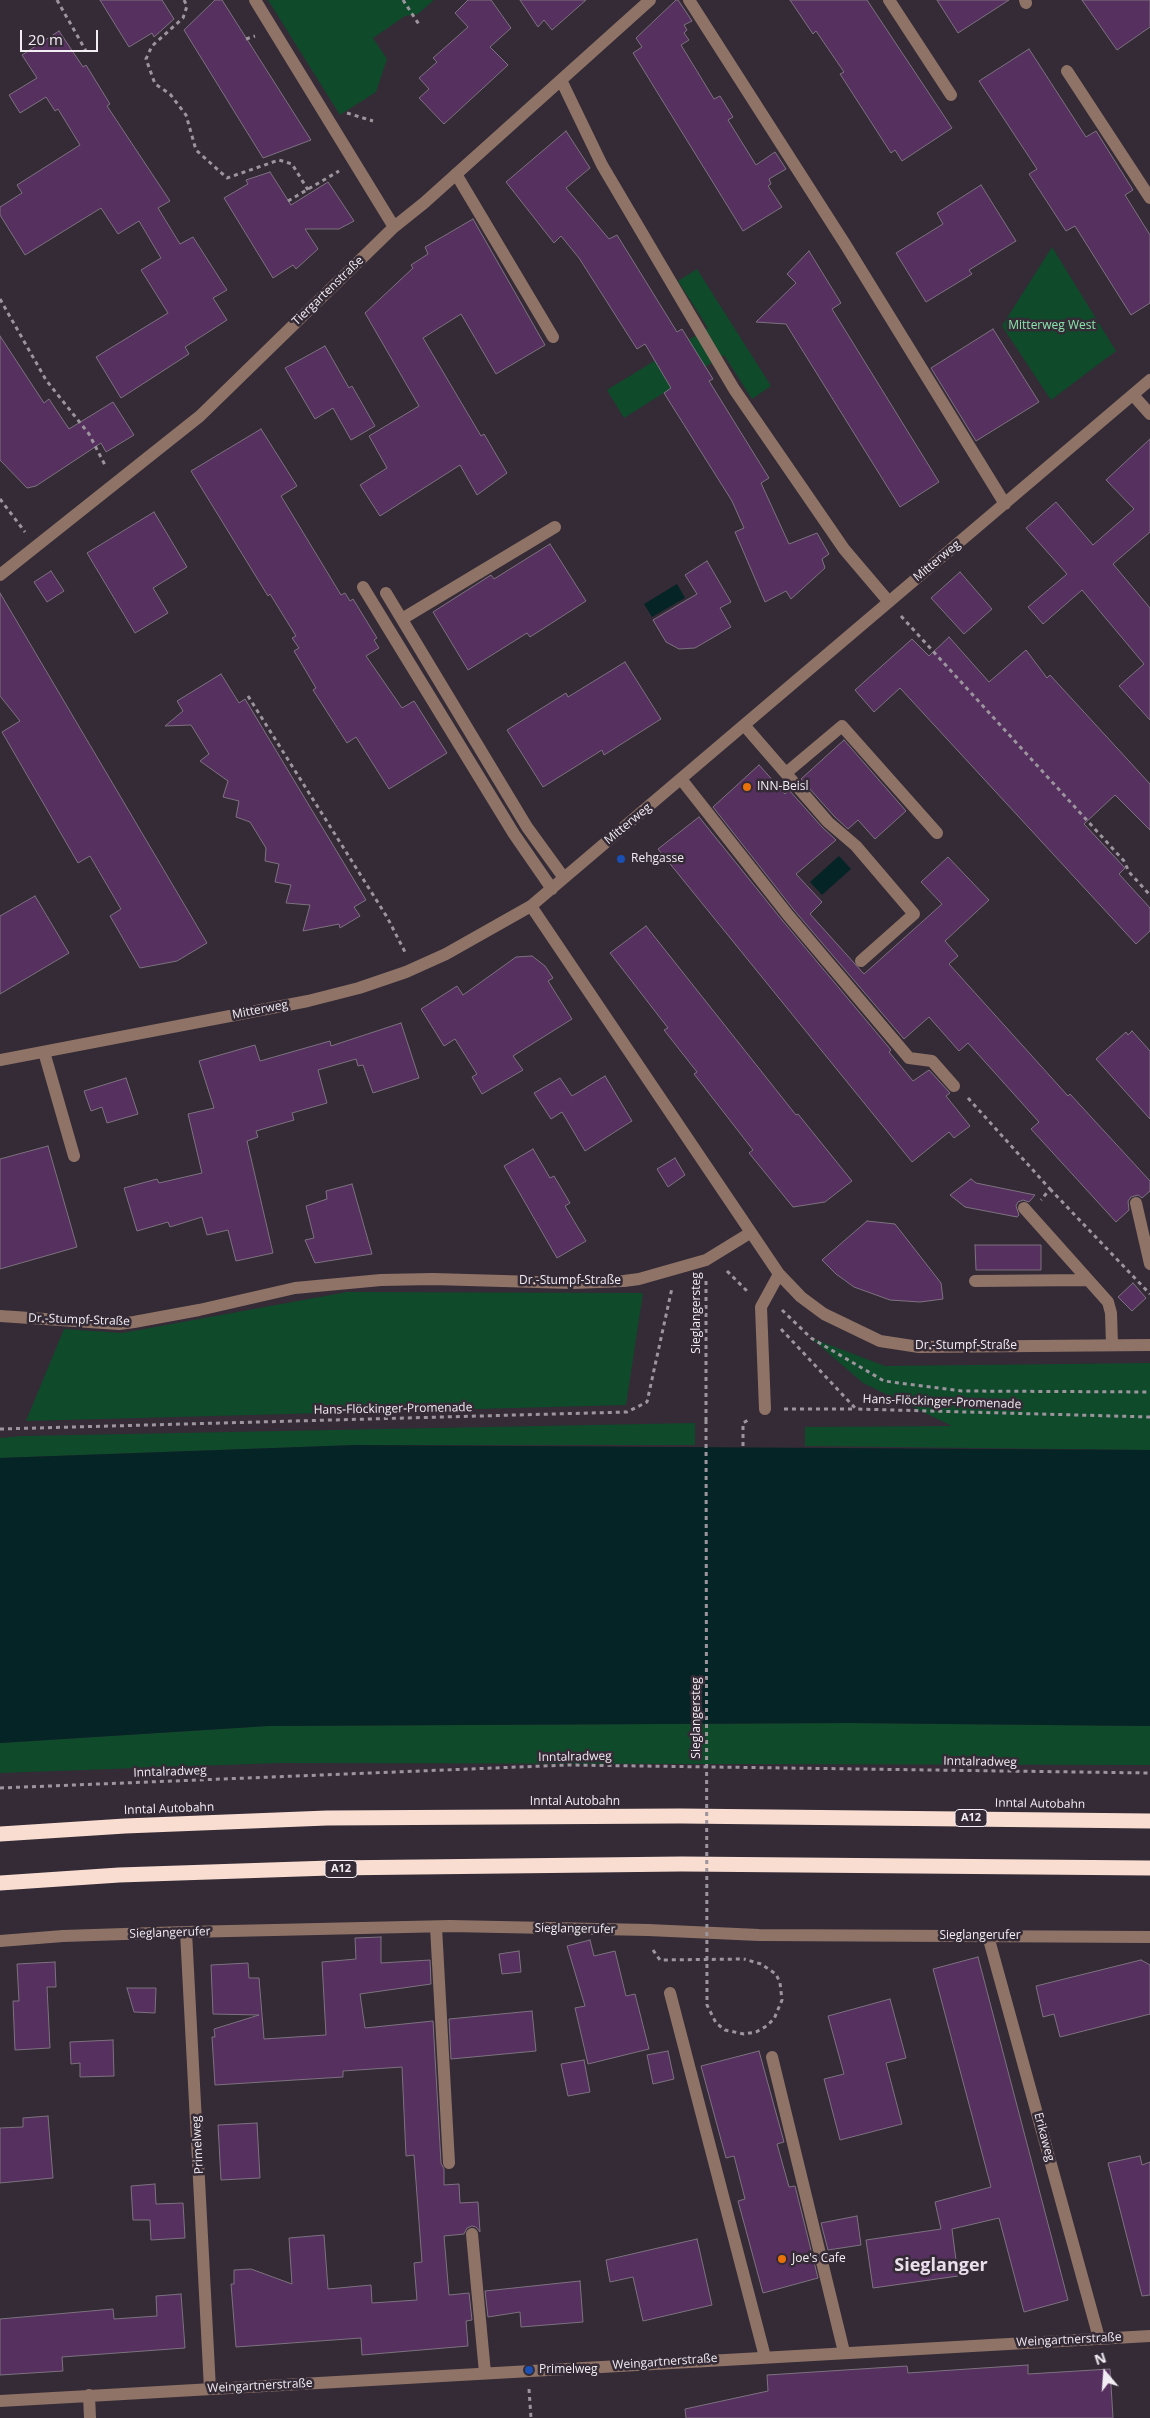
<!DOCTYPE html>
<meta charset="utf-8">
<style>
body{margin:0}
#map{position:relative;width:1150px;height:2418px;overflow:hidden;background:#342b36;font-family:"Open Sans",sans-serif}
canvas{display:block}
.north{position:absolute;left:1080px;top:2348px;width:50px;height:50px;-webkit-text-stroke:4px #342b36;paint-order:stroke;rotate:342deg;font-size:14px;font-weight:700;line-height:20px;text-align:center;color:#f2ecf3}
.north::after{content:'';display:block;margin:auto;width:18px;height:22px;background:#f2ecf3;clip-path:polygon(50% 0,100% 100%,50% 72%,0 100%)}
.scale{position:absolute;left:20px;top:30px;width:78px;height:22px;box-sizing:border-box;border:2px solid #f2ecf3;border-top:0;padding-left:6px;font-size:15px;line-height:18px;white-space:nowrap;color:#f2ecf3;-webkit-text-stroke:4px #342b36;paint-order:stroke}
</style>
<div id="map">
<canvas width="1150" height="2418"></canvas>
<div class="north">N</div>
<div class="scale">20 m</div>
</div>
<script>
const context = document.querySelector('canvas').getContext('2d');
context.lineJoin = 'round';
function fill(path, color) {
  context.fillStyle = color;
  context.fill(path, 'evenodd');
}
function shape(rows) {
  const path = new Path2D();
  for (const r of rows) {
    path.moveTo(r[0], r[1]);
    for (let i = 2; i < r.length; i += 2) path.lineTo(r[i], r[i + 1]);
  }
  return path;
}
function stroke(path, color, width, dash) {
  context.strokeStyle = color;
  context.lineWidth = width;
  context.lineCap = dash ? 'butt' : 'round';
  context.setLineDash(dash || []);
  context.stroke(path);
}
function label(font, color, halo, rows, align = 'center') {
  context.font = font + ' "Open Sans",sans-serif';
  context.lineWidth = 5;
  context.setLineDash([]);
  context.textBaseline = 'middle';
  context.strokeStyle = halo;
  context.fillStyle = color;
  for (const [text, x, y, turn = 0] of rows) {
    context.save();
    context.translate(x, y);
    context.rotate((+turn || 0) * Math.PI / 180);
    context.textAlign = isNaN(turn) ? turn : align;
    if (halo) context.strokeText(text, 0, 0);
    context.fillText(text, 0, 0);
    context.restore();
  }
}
const green = shape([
 [268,0,434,0,418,14,405,16,373,38,387,59,376,92,340,115],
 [1052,247,1116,351,1051,400,1002,326],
 [697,269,771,386,752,399,724,355,624,418,607,390,708,328,678,281],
 [347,1292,643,1293,626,1405,26,1421,64,1329,122,1333],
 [811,1338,885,1366,1150,1363,1150,1450,805,1446,805,1427,952,1426,863,1383],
 [695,1423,695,1445,356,1445,0,1458,0,1438,21,1436],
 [849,1723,1150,1726,1150,1765,280,1763,0,1773,0,1743,268,1726]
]);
const water = shape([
 [677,584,685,598,652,617,644,604],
 [839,856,851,869,822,895,810,882],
 [356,1445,1150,1450,1150,1726,849,1723,268,1726,0,1743,0,1458]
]);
const building = shape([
 [100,0,162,0,174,19,154,37,152,33,129,47,100,0],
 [215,0,222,0,311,140,263,158,184,30,215,0],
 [468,0,491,0,511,28,490,47,508,65,444,124,419,98,429,89,419,78,437,62,433,58,468,27,455,13,468,0],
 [520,0,586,0,552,30,544,20,538,27,520,0],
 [676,0,678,0,692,21,684,25,687,30,684,33,689,40,681,45,714,99,720,96,733,117,728,120,756,165,775,152,786,169,769,179,771,184,768,186,782,207,743,231,633,53,642,47,636,38,676,0],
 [790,0,867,0,952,128,902,161,895,150,891,153,840,74,844,72,816,31,813,34,790,0],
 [937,0,1009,0,958,33,937,0],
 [1082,0,1150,0,1150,27,1117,50,1082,0],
 [59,31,83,67,86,65,110,104,107,106,170,201,158,208,180,244,193,237,227,290,213,298,227,320,185,347,189,354,121,398,96,357,168,313,141,270,161,258,139,221,118,234,101,208,25,255,0,215,0,207,22,193,17,185,80,145,58,109,55,111,46,97,20,113,9,95,37,78,22,55,59,31],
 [1029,49,1086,137,1096,131,1133,190,1125,195,1150,235,1150,303,1131,315,1075,226,1066,231,1029,174,1037,169,979,81,1029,49],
 [566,131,590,168,566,188,609,239,617,235,677,332,682,329,713,379,709,381,769,478,761,483,789,544,817,533,829,554,822,559,825,568,791,599,786,591,765,602,735,532,744,528,732,501,664,393,671,388,645,344,637,349,579,258,561,236,554,243,506,182,566,131],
 [270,172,291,205,328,182,354,221,339,229,305,229,318,249,296,269,293,265,273,278,224,198,248,184,246,180,270,172],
 [981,185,1016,241,969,270,972,274,926,302,896,253,943,224,937,213,981,185],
 [473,219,545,345,496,374,461,314,423,338,481,436,484,434,507,473,477,495,460,465,380,516,360,485,387,468,369,436,419,406,365,313,413,268,411,265,428,254,425,247,473,219],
 [809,251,841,303,832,309,939,482,900,507,786,324,756,322,796,283,787,274,809,251],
 [993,329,1039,402,976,441,931,368,993,329],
 [0,336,44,403,49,399,69,429,113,402,134,435,106,452,101,443,36,486,27,488,0,460,0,336],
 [325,346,349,388,352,386,375,426,351,440,333,408,315,419,285,368,325,346],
 [261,429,297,486,281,496,341,595,345,593,350,601,353,599,377,638,374,640,379,648,366,656,402,708,414,701,447,753,389,789,356,737,347,743,313,690,316,688,294,651,299,648,292,638,296,636,270,594,268,596,191,471,261,429],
 [1150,439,1150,532,1113,564,1150,608,1150,720,1119,686,1144,664,1082,590,1043,624,1028,607,1067,574,1026,528,1056,502,1093,545,1134,509,1106,480,1150,439],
 [154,512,187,567,153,588,168,613,135,633,87,553,154,512],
 [550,544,586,601,530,637,527,633,468,670,433,612,491,575,494,579,550,544],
 [707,561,731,602,720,608,731,627,695,648,679,649,666,642,653,620,697,594,685,575,707,561],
 [51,571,64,591,47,602,34,582,51,571],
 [960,572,992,609,964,634,931,598,960,572],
 [0,593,207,943,177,961,140,968,110,916,121,909,90,856,78,863,2,732,20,721,0,696,0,593],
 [949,637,989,682,1026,650,1047,678,1050,675,1150,784,1150,830,1115,795,1084,824,1125,868,1119,874,1150,908,1150,931,1136,944,900,688,874,712,855,690,912,639,929,656,949,637],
 [625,662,661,719,604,755,602,750,543,787,507,730,566,693,568,697,625,662],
 [221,674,239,703,245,699,366,900,354,907,360,916,340,928,339,924,303,931,310,905,286,903,291,885,275,882,279,864,265,861,266,848,250,822,236,817,239,801,223,797,228,781,200,761,209,754,191,725,165,726,183,711,177,701,221,674],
 [844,740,906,811,875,839,858,820,848,829,834,816,801,779,844,740],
 [759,765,785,794,789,790,822,827,836,840,796,874,822,902,810,914,864,974,942,904,921,882,948,857,989,900,945,941,958,956,949,964,1068,1096,1070,1094,1150,1181,1150,1191,1142,1198,1138,1195,1131,1197,1128,1201,1129,1210,1116,1222,1031,1129,1039,1122,968,1043,959,1051,929,1017,904,1039,794,910,713,807,759,765],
 [699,817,782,920,891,1050,889,1052,913,1081,929,1070,950,1093,946,1096,970,1126,954,1138,949,1132,912,1162,658,849,699,817],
 [35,896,69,953,0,994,0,916,35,896],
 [646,926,796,1115,798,1114,852,1181,825,1202,793,1207,749,1153,753,1150,694,1074,697,1072,664,1030,668,1028,610,953,646,926],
 [532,956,545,966,553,978,548,981,572,1019,513,1056,523,1070,482,1094,472,1077,477,1074,455,1039,444,1046,421,1009,457,986,463,995,516,957,532,956],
 [401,1023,419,1078,373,1093,363,1065,358,1066,356,1059,318,1070,327,1103,292,1113,294,1120,256,1131,258,1137,247,1141,273,1253,236,1261,228,1230,207,1235,202,1217,170,1227,168,1222,137,1231,124,1188,157,1179,159,1183,202,1173,188,1114,214,1108,199,1061,255,1045,260,1061,330,1041,331,1046,401,1023],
 [1132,1031,1150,1051,1150,1119,1096,1059,1126,1032,1128,1035,1132,1031],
 [605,1076,632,1121,585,1151,562,1112,551,1119,534,1093,560,1078,572,1096,605,1076],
 [126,1078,138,1114,107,1123,102,1107,91,1111,84,1091,126,1078],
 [48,1146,77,1247,0,1269,0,1159,48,1146],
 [533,1149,550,1178,554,1176,570,1203,565,1206,586,1241,557,1258,504,1166,533,1149],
 [675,1158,685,1175,668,1187,657,1169,675,1158],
 [971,1179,976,1183,1035,1195,1029,1202,1023,1200,1018,1202,1016,1206,1019,1215,1017,1217,965,1207,950,1195,971,1179],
 [352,1184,372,1254,315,1263,305,1240,314,1238,306,1206,327,1199,326,1191,352,1184],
 [867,1221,895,1224,941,1283,943,1299,920,1302,890,1300,854,1287,836,1274,822,1260,867,1221],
 [975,1245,1041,1245,1041,1270,976,1270,975,1245],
 [1133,1283,1146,1298,1132,1311,1118,1297,1133,1283],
 [381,1937,381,1963,430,1960,431,1984,360,1994,365,2028,433,2021,441,2163,444,2169,444,2185,459,2184,460,2203,478,2202,480,2232,476,2227,472,2226,467,2228,464,2234,444,2236,449,2295,469,2293,472,2320,466,2321,468,2346,362,2355,361,2338,236,2347,231,2284,234,2284,234,2270,251,2269,292,2284,289,2238,324,2235,328,2289,371,2285,372,2303,417,2300,414,2263,422,2262,414,2155,406,2156,402,2067,343,2071,343,2077,215,2085,212,2037,215,2037,214,2029,259,2015,213,2014,211,1965,248,1963,249,1978,259,1978,264,2039,326,2035,322,1962,356,1959,355,1938,381,1937],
 [590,1940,594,1956,615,1951,626,1996,635,1994,649,2049,588,2064,575,2008,585,2006,567,1946,590,1940],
 [519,1951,521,1972,502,1974,499,1954,519,1951],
 [978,1957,1068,2300,1024,2312,999,2218,952,2229,958,2276,873,2288,866,2240,941,2229,935,2202,991,2187,933,1969,978,1957],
 [1141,1960,1150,1965,1150,2014,1060,2037,1054,2014,1043,2017,1036,1986,1141,1960],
 [55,1962,56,1987,47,1987,50,2048,15,2050,13,2001,19,2001,17,1964,55,1962],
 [127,1988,156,1988,155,2013,134,2012,127,1988],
 [890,1999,906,2058,886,2063,902,2124,840,2140,824,2079,844,2074,828,2016,890,1999],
 [532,2011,536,2051,451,2059,449,2019,532,2011],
 [113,2040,114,2076,80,2077,80,2063,71,2064,70,2042,113,2040],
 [668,2051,674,2079,653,2084,647,2055,668,2051],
 [759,2051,784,2142,777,2144,789,2187,795,2186,818,2278,763,2293,738,2201,745,2199,734,2156,726,2158,701,2066,759,2051],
 [584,2060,590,2092,568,2096,561,2064,584,2060],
 [48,2116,53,2178,0,2183,0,2128,23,2127,23,2118,48,2116],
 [257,2123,260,2178,221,2180,218,2125,257,2123],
 [1140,2156,1142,2165,1150,2162,1150,2295,1142,2296,1108,2163,1140,2156],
 [155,2184,156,2204,183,2203,185,2238,151,2240,150,2220,133,2220,131,2186,155,2184],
 [857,2216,861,2245,828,2250,821,2223,857,2216],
 [697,2239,712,2305,643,2321,633,2277,610,2282,606,2260,697,2239],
 [580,2281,583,2322,521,2327,520,2312,488,2317,485,2291,580,2281],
 [181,2294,185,2348,62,2357,63,2371,0,2375,0,2319,113,2309,114,2319,157,2316,156,2296,181,2294],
 [1028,2365,1028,2374,1110,2369,1113,2418,686,2418,685,2409,768,2391,767,2375,907,2366,908,2373,1028,2365]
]);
const path = shape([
 [57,0,86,51],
 [184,0,187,6,183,18,152,46,146,59,155,84,170,94,186,115,196,150,227,178,279,160,292,164,308,190],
 [403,0,420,26],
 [246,39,255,36],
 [347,113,373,121],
 [288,201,339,171],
 [0,299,46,380,89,434,106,467],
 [0,499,25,532],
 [901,616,1124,861,1129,872,1150,895],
 [248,696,387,917,405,952],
 [968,1098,1050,1189,1041,1200],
 [1050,1189,1150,1294],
 [727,1271,747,1291],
 [706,1281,706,1420],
 [782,1310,811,1338,884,1381,962,1391,1150,1392],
 [781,1329,856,1409,1150,1417],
 [784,1409,855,1409],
 [0,1429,627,1412,647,1402,672,1288],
 [743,1446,743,1423,750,1419],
 [0,1788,568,1765,1150,1773],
 [653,1950,660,1960,744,1959],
 [529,2389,531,2418]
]);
const minor = shape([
 [255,0,394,227],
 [689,0,845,244,1005,504],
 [889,0,951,95],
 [1025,0,1026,3],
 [1067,71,1150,198],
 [561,80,602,165,734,389,844,549,889,602],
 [456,174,553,337],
 [1133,395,1150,414],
 [0,575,200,416,394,227,424,203,650,0],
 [363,587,514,834,552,889],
 [386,593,527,827,564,878],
 [402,619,555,527],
 [744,725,828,822,856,846,914,914,861,961],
 [786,773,842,726,937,833],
 [681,779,788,915,909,1058,932,1061,954,1086],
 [531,906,779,1274,801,1297,824,1314,880,1341,919,1347,1150,1345],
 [44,1052,74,1156],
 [0,1060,308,1001,359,988,406,972,446,954,531,906,1150,380],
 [1136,1203,1150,1264],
 [1024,1208,1108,1302,1111,1313,1112,1345],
 [975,1281,1088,1280],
 [0,1316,119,1324,134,1322,199,1310,295,1288,381,1280,433,1279,572,1283,624,1281,639,1279,706,1260,750,1233],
 [765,1409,761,1307,779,1274],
 [436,1927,449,2163],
 [186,1932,210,2389],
 [988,1936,1099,2338],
 [0,1941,63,1936,186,1932,450,1926,648,1930,759,1935,1150,1937],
 [670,1993,765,2357],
 [772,2057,844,2352],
 [472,2234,485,2373],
 [89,2395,90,2418],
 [0,2401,1150,2336]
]);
const highway = shape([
 [0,1834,125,1826,327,1818,680,1816,1150,1821],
 [0,1883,119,1875,330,1868,682,1864,1150,1868]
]);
const pathBridge = shape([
 [706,1420,707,2005,716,2023,725,2030,744,2034,756,2032,765,2027,774,2019,782,2000,780,1983,776,1974,761,1964,744,1959]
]);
const markers = [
 [747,787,5,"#e8710a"],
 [621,859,5,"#1a4fb4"],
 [782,2259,5,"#e8710a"],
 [529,2370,5,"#1a4fb4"]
];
const shields = [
 [971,1818,32],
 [341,1869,32]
];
const shieldNames = [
 ["A12",971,1818],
 ["A12",341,1869]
];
const streetNames = [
 ["Tiergartenstraße",328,291,-44],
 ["Mitterweg",937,561,-40],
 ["Mitterweg",628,824,-40],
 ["Mitterweg",260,1010,-11],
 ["Dr.-Stumpf-Straße",570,1281],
 ["Sieglangersteg",697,1313,-90],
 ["Dr.-Stumpf-Straße",79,1320,2],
 ["Dr.-Stumpf-Straße",966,1346],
 ["Hans-Flöckinger-Promenade",942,1402,2],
 ["Hans-Flöckinger-Promenade",393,1409,-1],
 ["Sieglangersteg",697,1718,-90],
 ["Inntalradweg",575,1757,-1],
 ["Inntalradweg",980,1762,1],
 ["Inntalradweg",170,1772,-2],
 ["Inntal Autobahn",575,1802],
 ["Inntal Autobahn",1040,1804,1],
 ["Inntal Autobahn",169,1809,-2],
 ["Sieglangerufer",575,1929,1],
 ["Sieglangerufer",170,1933,-2],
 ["Sieglangerufer",980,1936],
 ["Erikaweg",1044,2137,75],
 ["Primelweg",198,2145,-93],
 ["Weingartnerstraße",1069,2340,-3],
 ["Weingartnerstraße",665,2362,-4],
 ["Weingartnerstraße",260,2386,-3]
];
const parkNames = [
 ["Mitterweg West",1052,326]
];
const poiNames = [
 ["INN-Beisl",757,787],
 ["Rehgasse",631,859],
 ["Joe's Cafe",792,2259],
 ["Primelweg",539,2370]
];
const districtNames = [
 ["Sieglanger",941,2266]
];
fill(green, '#0f4a2b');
fill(water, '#052425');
fill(building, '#56305f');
stroke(building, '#7d727f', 1);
stroke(path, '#9c959e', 3, [4, 4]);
stroke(minor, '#8f7367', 12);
stroke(highway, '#f9ddd1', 15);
stroke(pathBridge, '#9c959e', 3, [4, 4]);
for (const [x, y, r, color] of markers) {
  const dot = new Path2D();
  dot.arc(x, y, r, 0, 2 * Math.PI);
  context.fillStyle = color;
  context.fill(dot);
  stroke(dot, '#342b36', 2);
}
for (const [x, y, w] of shields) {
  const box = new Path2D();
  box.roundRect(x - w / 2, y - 8.5, w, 17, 4);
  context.fillStyle = '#342b36';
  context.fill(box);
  stroke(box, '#f2ecf3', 1);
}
label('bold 11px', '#f2ecf3', null, shieldNames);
label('12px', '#f2ecf3', '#342b36', streetNames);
label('12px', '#89e4ab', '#342b36', parkNames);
label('12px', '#f2ecf3', '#342b36', poiNames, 'left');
label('bold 18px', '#eadeed', '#342b36', districtNames);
</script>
